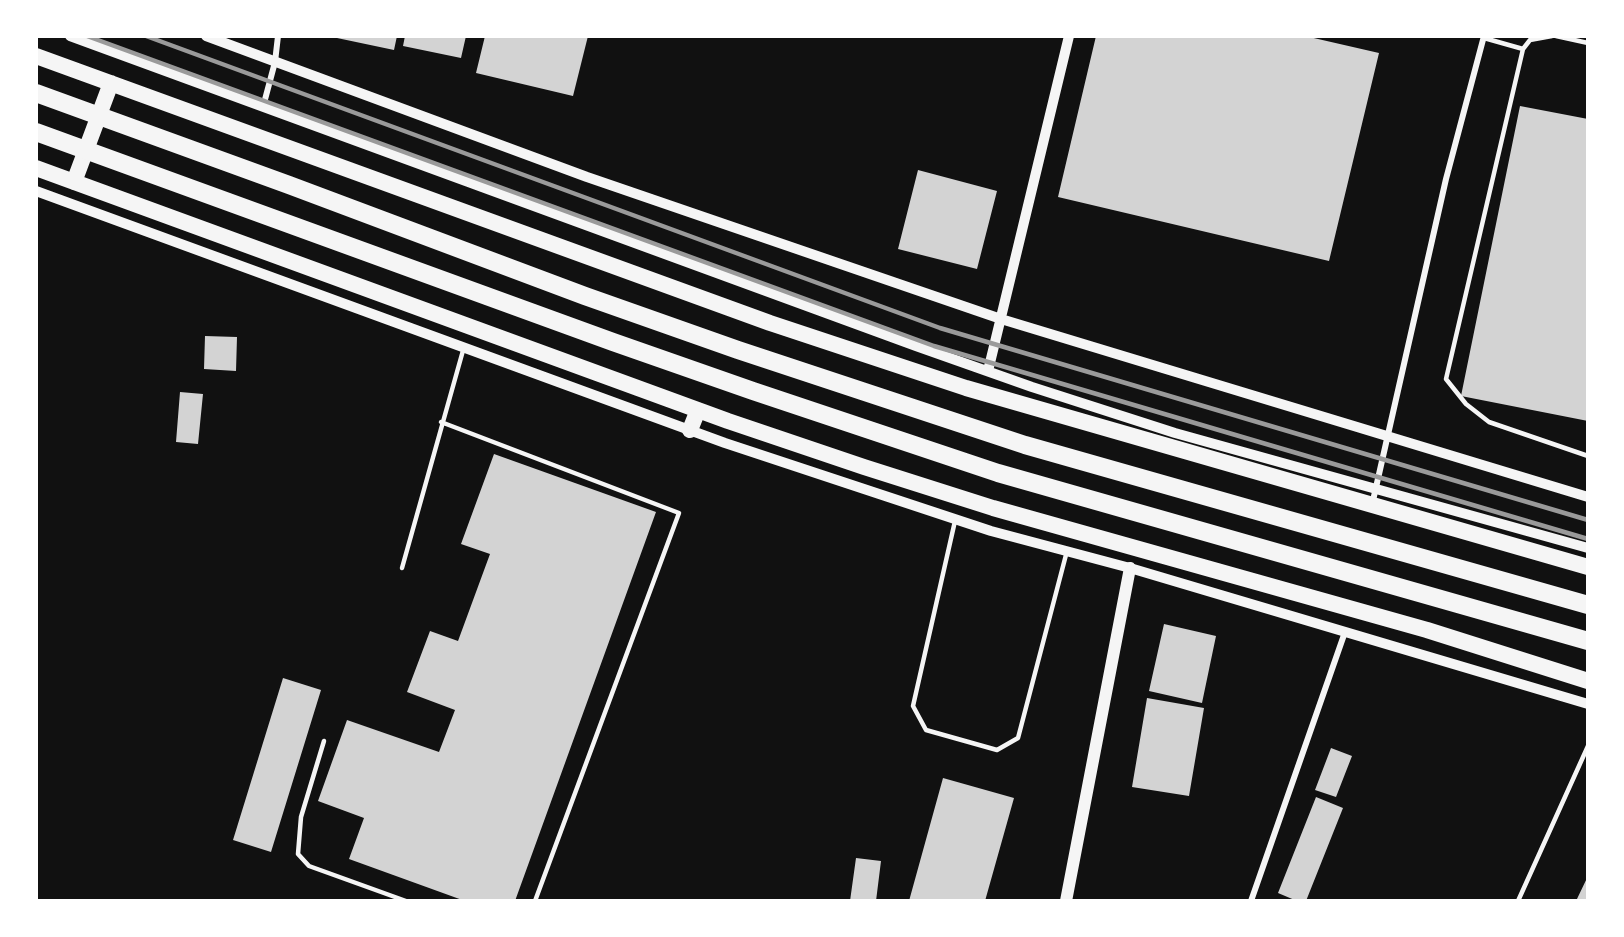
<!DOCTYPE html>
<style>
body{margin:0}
#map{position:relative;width:1624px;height:937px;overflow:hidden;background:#111;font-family:"DM Sans",sans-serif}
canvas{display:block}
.frame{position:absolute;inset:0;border:38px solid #fff;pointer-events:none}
</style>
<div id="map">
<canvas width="1624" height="937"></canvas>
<div class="frame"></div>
</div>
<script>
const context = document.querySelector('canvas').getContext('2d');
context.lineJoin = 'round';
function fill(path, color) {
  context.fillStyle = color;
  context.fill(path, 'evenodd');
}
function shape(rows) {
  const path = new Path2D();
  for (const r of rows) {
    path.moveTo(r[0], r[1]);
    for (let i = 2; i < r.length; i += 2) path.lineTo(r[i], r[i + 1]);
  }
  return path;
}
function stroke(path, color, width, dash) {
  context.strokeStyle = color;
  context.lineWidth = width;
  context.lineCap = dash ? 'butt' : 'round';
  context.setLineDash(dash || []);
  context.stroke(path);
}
const building = shape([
 [337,36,397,36,394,50,337,38],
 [405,36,466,36,461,58,403,46],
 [485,36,588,36,573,96,476,73],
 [1096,36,1305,36,1379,53,1329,261,1058,197],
 [1520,106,1588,119,1588,421,1461,396],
 [918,170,997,191,977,269,898,249],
 [205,336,237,337,236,371,204,369],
 [180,392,203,394,198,444,176,442],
 [494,454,656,512,515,901,465,901,349,859,364,818,318,801,347,720,439,752,455,710,407,692,430,631,458,641,490,554,461,544],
 [1164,624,1216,636,1202,703,1149,691],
 [283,678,321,690,271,852,233,840],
 [1147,698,1204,708,1189,796,1132,787],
 [1331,748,1352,756,1336,797,1315,790],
 [943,778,1014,798,985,901,909,901],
 [1316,797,1343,808,1306,901,1297,901,1278,893],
 [856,858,881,861,876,901,850,901],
 [1588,876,1588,901,1576,901]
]);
const service = shape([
 [1552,36,1530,40,1523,49,1446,379,1466,404,1489,422,1588,456],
 [1556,36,1588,43],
 [1484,38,1523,49],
 [441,422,679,513,535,901],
 [955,521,913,706,926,730,997,750,1018,738,1067,551],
 [402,568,464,347],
 [324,741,301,817,298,854,309,866,406,901],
 [1518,901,1588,746]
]);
const minor = shape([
 [263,107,275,62,278,36],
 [1372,505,1446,179,1484,36],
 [1251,901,1345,632]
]);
const tertiary = shape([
 [70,36,916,346,1032,387,1175,433,1588,548],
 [206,36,587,177,1001,319,1588,497],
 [36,191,725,443,991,531,1130,568,1588,704],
 [988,371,1069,36]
]);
const secondary = shape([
 [1066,901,1130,568]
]);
const trunk = shape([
 [36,56,770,323,966,388,1588,567],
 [36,168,728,421,864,467,993,508,1427,630,1588,681],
 [74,182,111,83],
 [690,430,698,410]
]);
const motorway = shape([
 [36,93,289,185,585,296,738,350,1025,445,1588,605],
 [36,132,613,342,753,391,998,473,1588,641]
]);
const rail = shape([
 [87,36,934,346,1588,539],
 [146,36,940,328,1588,520]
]);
fill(building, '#d3d3d3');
stroke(service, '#f5f5f5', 4.5);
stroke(minor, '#f5f5f5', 6);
stroke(tertiary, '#f5f5f5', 10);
stroke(secondary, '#f5f5f5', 12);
stroke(trunk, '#f5f5f5', 16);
stroke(motorway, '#f5f5f5', 18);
stroke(rail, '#9a9a9a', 4.5);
</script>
